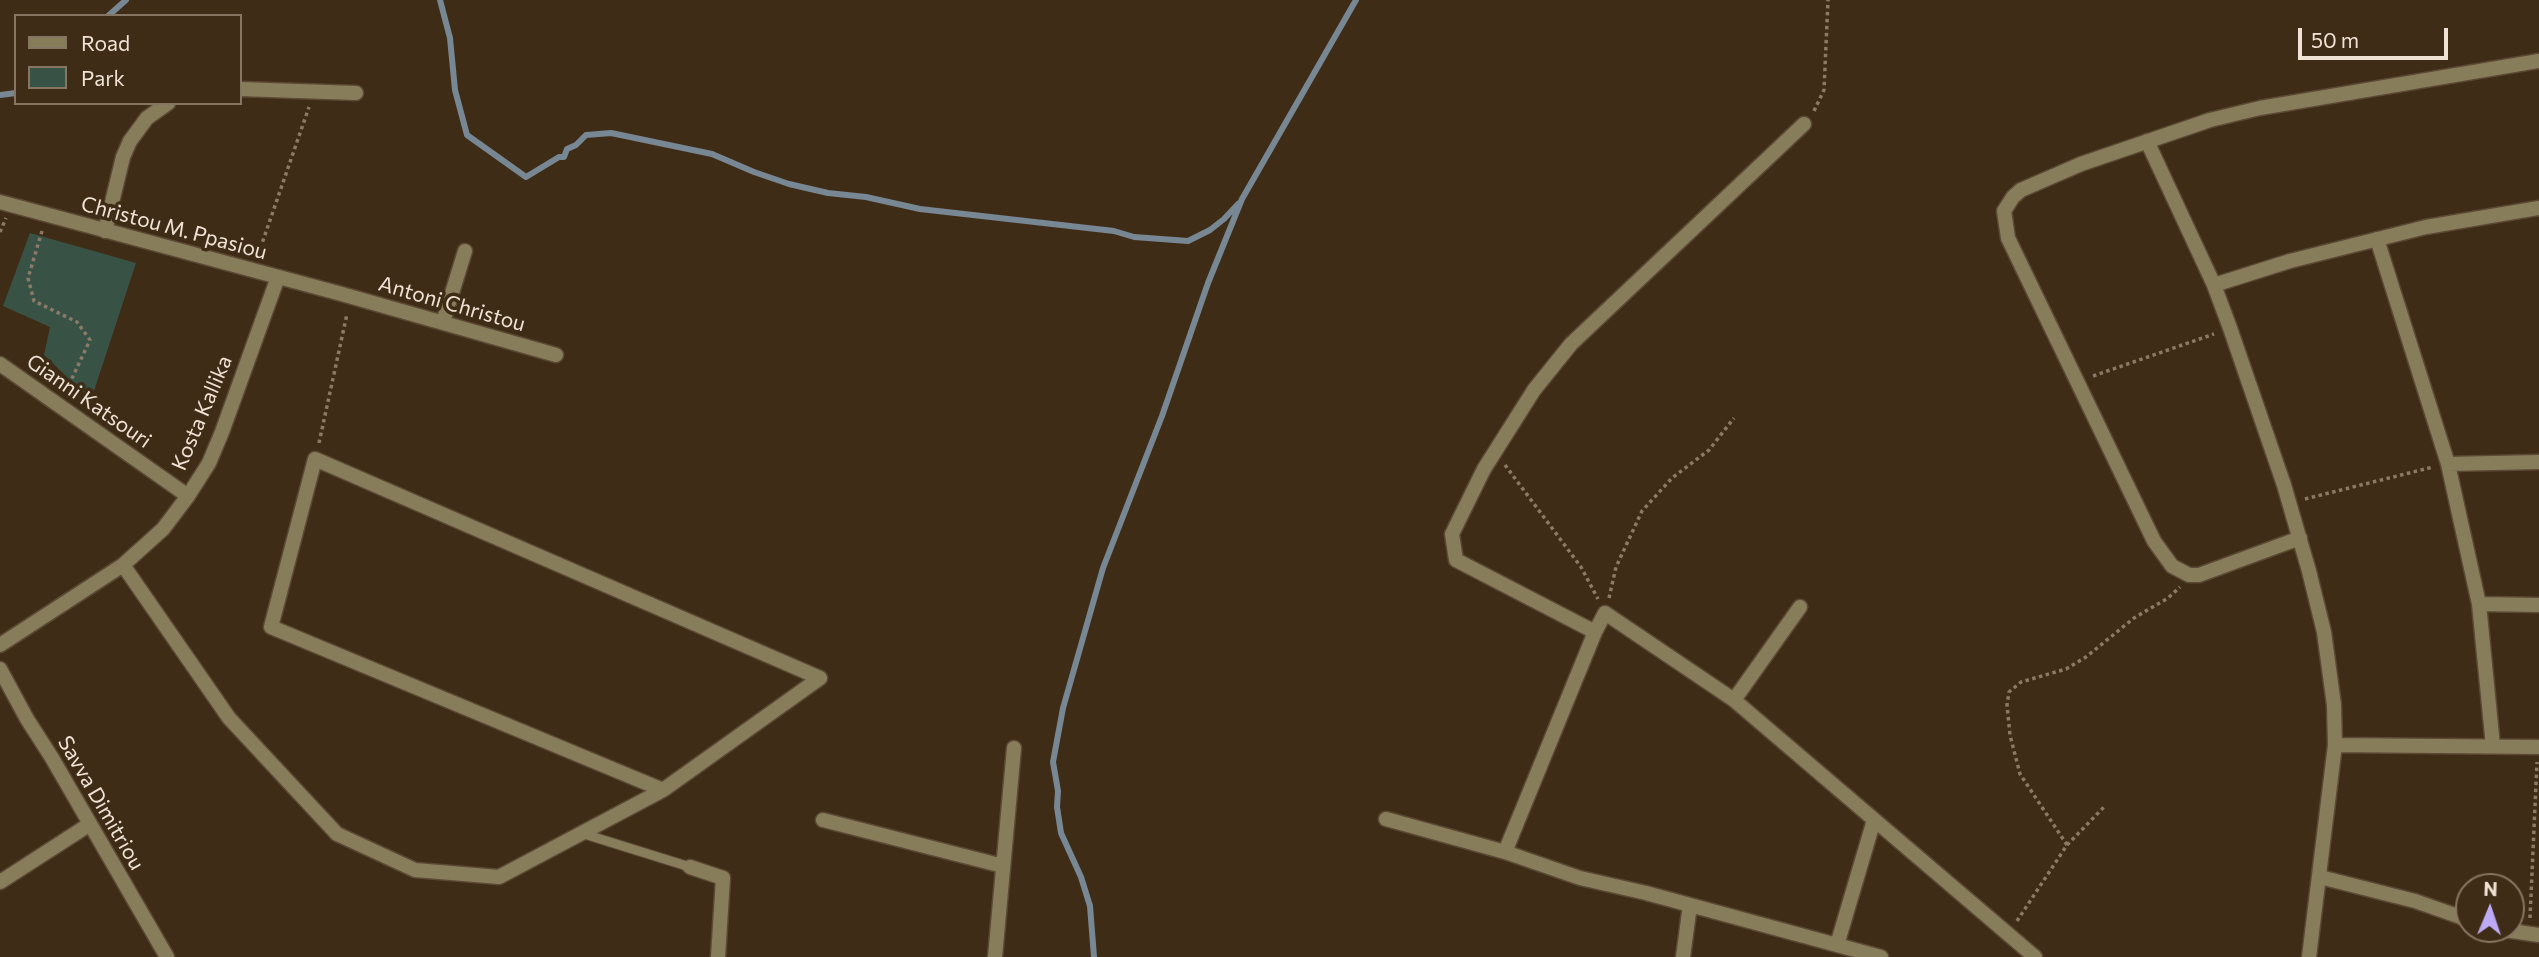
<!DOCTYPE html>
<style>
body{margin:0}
#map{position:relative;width:2539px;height:957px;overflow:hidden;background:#3f2c16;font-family:Commissioner,sans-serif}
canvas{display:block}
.legend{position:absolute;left:14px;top:14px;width:228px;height:91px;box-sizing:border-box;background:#3f2c16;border:2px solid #867563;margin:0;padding:9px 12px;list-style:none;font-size:21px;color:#f0e3d6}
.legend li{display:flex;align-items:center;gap:14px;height:35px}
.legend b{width:35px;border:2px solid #867563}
.north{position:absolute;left:2455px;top:873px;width:70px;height:70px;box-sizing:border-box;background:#3f2c16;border:2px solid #867563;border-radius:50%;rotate:2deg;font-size:19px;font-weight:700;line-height:28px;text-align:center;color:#f0e3d6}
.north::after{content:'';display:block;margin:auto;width:24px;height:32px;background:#bcaaf5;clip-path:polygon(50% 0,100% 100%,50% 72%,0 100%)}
.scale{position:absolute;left:2298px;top:28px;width:150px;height:32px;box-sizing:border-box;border:4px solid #f0e3d6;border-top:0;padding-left:9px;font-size:21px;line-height:24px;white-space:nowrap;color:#f0e3d6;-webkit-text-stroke:5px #3f2c16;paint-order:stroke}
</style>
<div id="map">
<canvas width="2539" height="957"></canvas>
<ul class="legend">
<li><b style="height:9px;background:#887d5b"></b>Road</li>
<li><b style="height:19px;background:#385346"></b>Park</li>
</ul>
<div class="north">N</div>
<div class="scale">50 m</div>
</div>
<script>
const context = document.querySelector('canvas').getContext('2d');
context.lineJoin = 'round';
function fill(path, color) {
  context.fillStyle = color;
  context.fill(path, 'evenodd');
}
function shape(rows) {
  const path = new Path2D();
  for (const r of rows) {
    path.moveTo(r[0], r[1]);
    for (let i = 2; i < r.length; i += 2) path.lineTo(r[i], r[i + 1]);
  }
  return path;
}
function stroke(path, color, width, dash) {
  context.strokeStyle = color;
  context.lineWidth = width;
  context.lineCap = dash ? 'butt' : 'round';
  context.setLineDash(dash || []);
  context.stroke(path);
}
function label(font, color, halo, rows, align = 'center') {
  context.font = font + ' Commissioner,sans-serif';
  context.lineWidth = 7;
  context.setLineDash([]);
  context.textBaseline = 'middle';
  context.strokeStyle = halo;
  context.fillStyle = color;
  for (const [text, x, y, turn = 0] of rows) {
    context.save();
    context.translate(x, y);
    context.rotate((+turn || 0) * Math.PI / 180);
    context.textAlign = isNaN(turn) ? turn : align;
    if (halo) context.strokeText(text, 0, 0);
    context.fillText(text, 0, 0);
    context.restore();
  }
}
const green = shape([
 [30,233,136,263,91,400,44,355,50,327,3,306]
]);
const stream = shape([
 [440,0,450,38,455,90,467,135,526,177,559,157,564,157,567,149,576,145,586,135,611,133,712,154,754,172,789,184,828,193,866,197,920,209,1114,231,1134,237,1188,241,1210,230,1224,219,1238,204],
 [108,16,126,0],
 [0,95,16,93],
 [1094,957,1090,906,1081,877,1061,833,1057,807,1058,791,1053,762,1063,708,1103,568,1162,416,1208,283,1242,199,1356,0]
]);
const path = shape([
 [1814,111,1824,90,1828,0],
 [42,231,28,278,34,301,77,322,90,340,66,391],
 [0,232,6,218],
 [258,255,309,107],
 [2093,376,2214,334],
 [319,443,347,314],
 [1505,465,1581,567,1598,599],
 [2305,499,2433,467],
 [1609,598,1616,567,1642,511,1672,478,1709,450,1734,418],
 [2067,845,2020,774,2010,735,2007,705,2009,692,2021,682,2066,669,2086,657,2134,618,2168,598,2180,587],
 [2530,918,2537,762],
 [2017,921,2067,845,2104,807]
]);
const service = shape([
 [581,833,690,867]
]);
const minor = shape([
 [240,89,356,93],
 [2147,141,2214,285,2230,328,2284,485,2309,571,2324,632,2334,705,2335,745,2309,957],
 [0,202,338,293,556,355],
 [105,231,123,157,130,141,147,118,168,103],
 [2377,239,2448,464,2479,604,2493,746],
 [2214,285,2290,261,2426,227,2539,208],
 [443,322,465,251],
 [0,364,188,496],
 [2448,464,2539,462],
 [2300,538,2199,575,2189,575,2172,566,2154,541,2008,238,2004,211,2013,197,2021,190,2081,164,2210,120,2260,108,2539,61],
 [123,565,229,718,337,834,415,870,499,877,663,790,271,627,315,459,820,678,663,790],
 [2479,604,2539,605],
 [1595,632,1456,560,1452,534,1484,469,1534,390,1571,344,1804,124],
 [0,645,123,565,163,529,188,496,209,463,222,432,278,277],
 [0,669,27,719,52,758,167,957],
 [1734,700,1800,607],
 [2335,745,2539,747],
 [1386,819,1505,852,1580,878,1646,893,1881,957],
 [823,820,1003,866],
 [1505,852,1595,632,1605,613,1734,700,2035,957],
 [690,867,723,878,718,957],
 [2320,877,2415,901,2469,920],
 [0,882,90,824],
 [2498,929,2539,935],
 [1837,945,1874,820],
 [995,957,1014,748],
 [1683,957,1690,905]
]);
const streetNames = [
 ["Christou M. Ppasiou",174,228,15],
 ["Antoni Christou",452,304,16],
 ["Gianni Katsouri",89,401,35],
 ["Kosta Kallika",202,413,-67],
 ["Savva Dimitriou",101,803,60]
];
fill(green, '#385346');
stroke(stream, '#778794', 6);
stroke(service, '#5b4935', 11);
stroke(minor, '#5b4935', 17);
stroke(path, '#8a7a67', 3.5, [3.5, 3.5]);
stroke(service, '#887d5b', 9);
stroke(minor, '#887d5b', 14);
label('21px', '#f0e3d6', '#3f2c16', streetNames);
</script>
